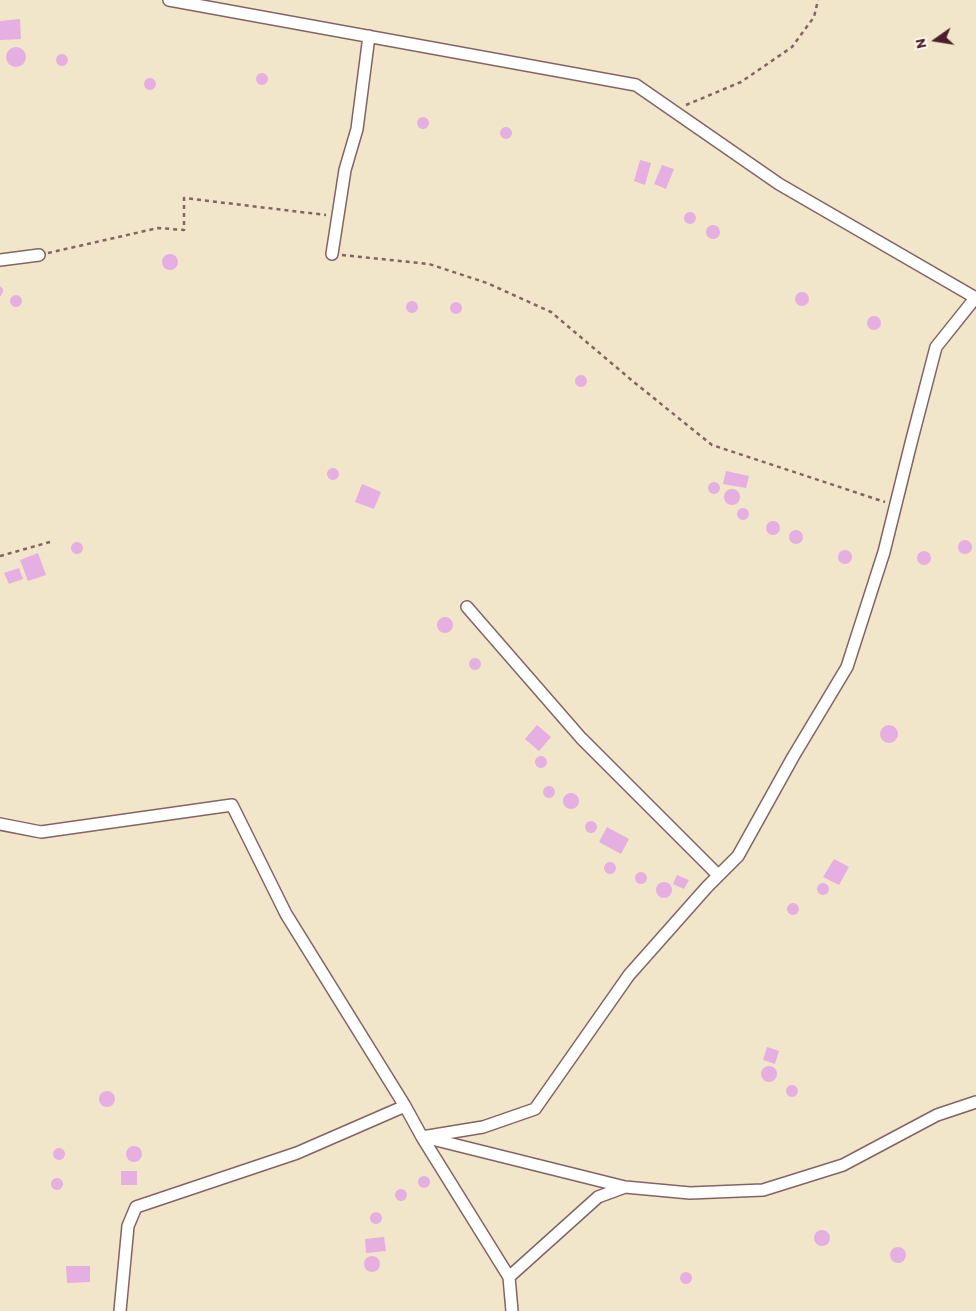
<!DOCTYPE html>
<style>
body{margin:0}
#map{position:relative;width:976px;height:1311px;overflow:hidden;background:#f1e5ca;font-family:Itim,sans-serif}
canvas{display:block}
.north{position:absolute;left:911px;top:15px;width:50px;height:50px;-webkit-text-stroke:4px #fbf7ec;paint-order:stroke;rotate:257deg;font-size:14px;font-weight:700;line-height:20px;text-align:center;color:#4a1f2b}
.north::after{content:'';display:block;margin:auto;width:18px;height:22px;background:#4a1f2b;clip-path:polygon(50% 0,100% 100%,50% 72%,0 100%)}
</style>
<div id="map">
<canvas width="976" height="1311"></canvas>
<div class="north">N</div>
</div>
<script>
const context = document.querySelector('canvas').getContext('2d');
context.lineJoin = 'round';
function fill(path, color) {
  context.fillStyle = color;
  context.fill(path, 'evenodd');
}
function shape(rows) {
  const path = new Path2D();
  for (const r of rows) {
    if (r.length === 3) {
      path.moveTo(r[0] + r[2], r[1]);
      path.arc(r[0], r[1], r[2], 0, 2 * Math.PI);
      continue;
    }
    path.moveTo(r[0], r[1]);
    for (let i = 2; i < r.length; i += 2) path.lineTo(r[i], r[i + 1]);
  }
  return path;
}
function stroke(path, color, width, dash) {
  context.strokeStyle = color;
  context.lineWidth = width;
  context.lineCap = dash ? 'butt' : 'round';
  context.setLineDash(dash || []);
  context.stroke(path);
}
const building = shape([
 [20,19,21,39,0,40,0,21],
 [16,57,10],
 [62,60,6],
 [262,79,6],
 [150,84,6],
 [423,123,6],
 [506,133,6],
 [640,160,651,163,645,185,634,181],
 [662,165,674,169,666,189,654,184],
 [690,218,6],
 [713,232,7],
 [170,262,8],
 [0,286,3,289,3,292,0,297],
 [802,299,7],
 [16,301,6],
 [412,307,6],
 [456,308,6],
 [874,323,7],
 [581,381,6],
 [333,474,6],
 [726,471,749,476,746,488,723,484],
 [714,488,6],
 [362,484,381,492,374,509,355,502],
 [732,497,8],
 [743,514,6],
 [773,528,7],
 [796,537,7],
 [965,547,7],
 [77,548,6],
 [845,557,7],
 [924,558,7],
 [38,553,46,575,28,581,20,560],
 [19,568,23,579,9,584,4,573],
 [445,625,8],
 [475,664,6],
 [537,725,551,737,539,751,525,739],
 [889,734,9],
 [541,762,6],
 [549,792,6],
 [571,801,8],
 [591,827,6],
 [607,827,629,839,621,854,599,842],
 [834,859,849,867,839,885,823,877],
 [610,868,6],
 [641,878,6],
 [677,875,689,880,684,889,673,884],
 [664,890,8],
 [823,889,6],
 [793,909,6],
 [767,1047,779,1051,775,1064,763,1060],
 [769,1074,8],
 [792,1091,6],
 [107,1099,8],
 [134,1154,8],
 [59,1154,6],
 [121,1171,137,1171,137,1185,121,1185],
 [424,1182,6],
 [57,1184,6],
 [401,1195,6],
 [376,1218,6],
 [822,1238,8],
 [384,1237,386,1251,366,1253,365,1239],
 [898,1255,8],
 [372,1264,8],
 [66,1266,90,1266,90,1282,67,1283],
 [686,1278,6]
]);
const path = shape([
 [686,105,741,82,792,47,814,17,818,0],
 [48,253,158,228,184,230,184,198,326,215],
 [342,255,429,264,487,283,551,312,635,383,712,445,885,502],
 [0,556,50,542]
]);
const minor = shape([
 [169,0,636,85,779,184,976,298],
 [332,254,345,170,357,129,369,36],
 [0,260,39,255],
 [467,607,581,738,718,875],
 [0,824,41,832,232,805,286,914,405,1106,422,1137,509,1277,512,1311],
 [422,1137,483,1127,535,1109,629,975,707,887,738,856,793,757,847,667,884,552,911,443,936,347,976,297],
 [428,1138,625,1187],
 [509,1277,598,1197,625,1187,690,1193,763,1190,843,1165,937,1115,976,1102],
 [120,1311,128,1226,136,1207,297,1153,405,1106]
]);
fill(building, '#e5afe1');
stroke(minor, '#846463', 14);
stroke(path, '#846463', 2.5, [4, 4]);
stroke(minor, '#fff', 11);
</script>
